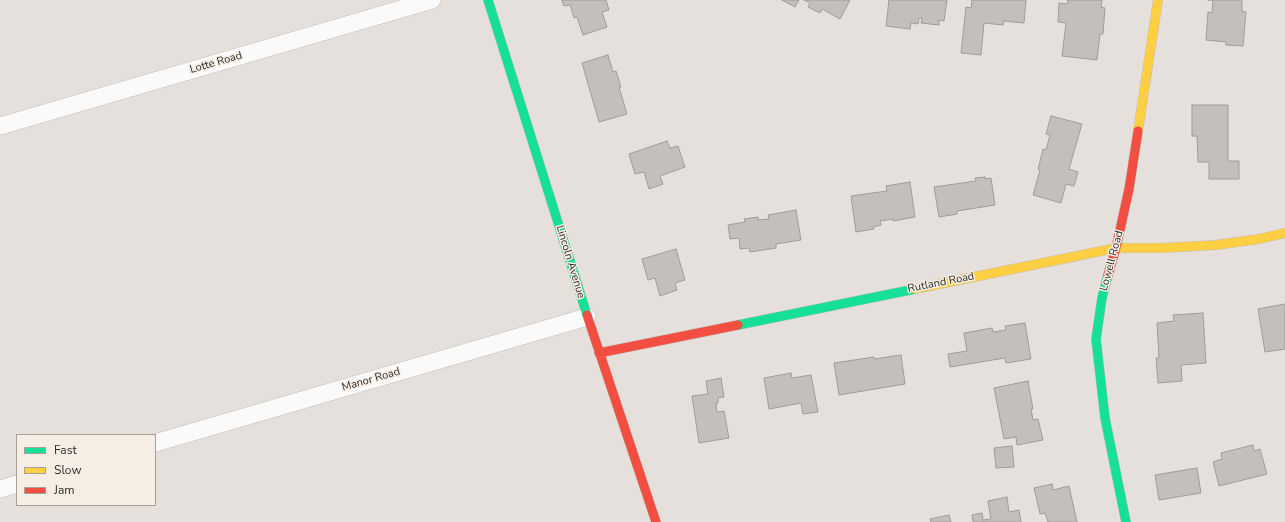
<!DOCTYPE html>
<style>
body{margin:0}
#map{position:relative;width:1285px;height:522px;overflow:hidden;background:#e5e0db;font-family:"Nunito Sans",sans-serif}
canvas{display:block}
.legend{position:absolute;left:16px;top:434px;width:140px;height:72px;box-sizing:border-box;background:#f6eee4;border:1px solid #a6a099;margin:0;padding:5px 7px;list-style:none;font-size:12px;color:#2f2c28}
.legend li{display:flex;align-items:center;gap:8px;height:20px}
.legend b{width:20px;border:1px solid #a6a099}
</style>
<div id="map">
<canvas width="1285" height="522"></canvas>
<ul class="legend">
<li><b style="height:5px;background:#16e098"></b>Fast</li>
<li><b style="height:5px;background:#ffcf43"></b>Slow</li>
<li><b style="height:5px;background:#f24e42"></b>Jam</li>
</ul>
</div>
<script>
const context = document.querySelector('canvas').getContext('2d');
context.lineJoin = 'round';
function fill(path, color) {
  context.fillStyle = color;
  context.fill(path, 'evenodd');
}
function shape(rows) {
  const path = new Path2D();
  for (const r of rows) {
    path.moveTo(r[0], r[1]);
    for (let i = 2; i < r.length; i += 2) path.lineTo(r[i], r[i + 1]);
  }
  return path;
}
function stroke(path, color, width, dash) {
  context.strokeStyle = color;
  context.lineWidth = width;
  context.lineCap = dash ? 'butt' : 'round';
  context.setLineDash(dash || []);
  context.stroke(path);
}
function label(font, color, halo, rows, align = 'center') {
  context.font = font + ' "Nunito Sans",sans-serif';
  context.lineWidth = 3;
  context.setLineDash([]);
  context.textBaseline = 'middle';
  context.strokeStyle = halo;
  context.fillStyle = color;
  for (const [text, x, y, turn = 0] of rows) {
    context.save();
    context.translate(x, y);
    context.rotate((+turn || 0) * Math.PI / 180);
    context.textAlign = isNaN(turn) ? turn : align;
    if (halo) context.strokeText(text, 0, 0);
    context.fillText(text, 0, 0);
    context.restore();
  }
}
const building = shape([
 [562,0,606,0,609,10,602,12,607,27,583,35,577,17,574,18,570,5,564,6,562,0],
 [782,0,799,0,795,7,782,0],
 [804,0,850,0,840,19,822,9,820,13,808,7,810,3,804,0],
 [889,0,947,0,944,21,939,20,939,25,921,23,922,18,919,18,918,24,911,23,910,29,886,26,889,0],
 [972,0,1026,0,1024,23,1004,21,1003,25,984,23,981,55,961,53,966,7,971,8,972,0],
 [1068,0,1102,0,1101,7,1105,8,1103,34,1100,34,1097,60,1062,56,1066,23,1058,22,1059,3,1067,4,1068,0],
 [1208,0,1242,0,1242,11,1246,12,1243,46,1226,45,1226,42,1206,40,1208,12,1212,13,1213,0,1208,0],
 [608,55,613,72,616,71,621,87,619,87,627,114,599,122,582,63,608,55],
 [1192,105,1228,105,1228,161,1239,161,1239,179,1209,179,1209,162,1198,162,1197,136,1192,136,1192,105],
 [1051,116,1082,124,1069,169,1078,172,1074,186,1066,184,1061,203,1033,195,1040,170,1038,169,1043,149,1046,150,1050,135,1046,134,1051,116],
 [667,141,670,148,678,146,685,167,660,176,663,184,649,189,644,172,635,174,629,154,667,141],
 [985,177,985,179,991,178,995,205,957,211,957,214,939,217,934,187,976,181,975,178,985,177],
 [910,182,915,217,893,221,893,219,880,221,881,225,873,227,874,229,856,232,851,196,887,191,886,186,910,182],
 [796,210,801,240,776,244,776,248,750,252,749,248,740,249,739,238,730,239,728,225,745,222,744,219,758,217,758,220,769,219,768,215,796,210],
 [676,249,685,280,675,283,677,290,660,296,655,278,648,280,642,259,676,249],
 [1285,304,1285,349,1265,352,1258,309,1285,304],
 [1203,313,1206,363,1181,365,1182,381,1158,383,1156,358,1159,358,1157,323,1174,321,1173,315,1203,313],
 [1025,323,1031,359,1006,363,1005,358,950,367,948,354,967,351,964,333,992,328,993,332,1006,330,1005,326,1025,323],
 [901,355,905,384,839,395,834,363,874,357,874,359,901,355],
 [791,373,792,378,811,375,818,412,803,414,801,403,769,409,764,378,791,373],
 [721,378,724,397,718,398,718,403,716,403,717,412,724,411,729,438,699,443,692,396,708,394,706,381,721,378],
 [1028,381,1033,409,1031,409,1033,420,1038,419,1043,440,1017,445,1016,437,1004,439,994,388,1028,381],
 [1253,445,1254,451,1260,449,1267,474,1219,486,1213,462,1222,459,1221,453,1253,445],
 [1012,446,1014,467,996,468,994,448,1012,446],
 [1197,468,1201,493,1159,500,1155,475,1197,468],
 [1052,484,1053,490,1069,486,1077,522,1048,522,1045,513,1040,514,1034,488,1052,484],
 [1007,497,1009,512,1019,510,1021,522,973,522,972,515,982,513,983,520,991,519,988,501,1007,497],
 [949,515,951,522,931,522,930,519,949,515]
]);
const street = shape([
 [0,126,432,0],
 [155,443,587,317],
 [0,489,17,484]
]);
const fast = shape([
 [488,0,587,315],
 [1108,275,1102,298,1096,339,1105,418,1126,522],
 [738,325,915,289]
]);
const slow = shape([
 [1138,131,1158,0],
 [915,289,1116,248,1161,248,1216,245,1259,239,1285,233]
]);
const jam = shape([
 [1108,275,1116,248,1129,189,1138,131],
 [587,315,656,522],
 [599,353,738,325]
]);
const streetNames = [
 ["Lotte Road",216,63,-16],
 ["Lowell Road",1112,261,-75],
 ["Lincoln Avenue",570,262,73],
 ["Rutland Road",941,283,-11],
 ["Manor Road",371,380,-16]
];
fill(building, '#c3c0bc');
stroke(building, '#a09c98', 1);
stroke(street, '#c1beba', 18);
stroke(fast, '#c1beba', 10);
stroke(slow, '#c1beba', 10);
stroke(jam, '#c1beba', 10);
stroke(street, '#fbfafa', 17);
stroke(fast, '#16e098', 9);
stroke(slow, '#ffcf43', 9);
stroke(jam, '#f24e42', 9);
label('11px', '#2f2c28', '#f6eee4', streetNames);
</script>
